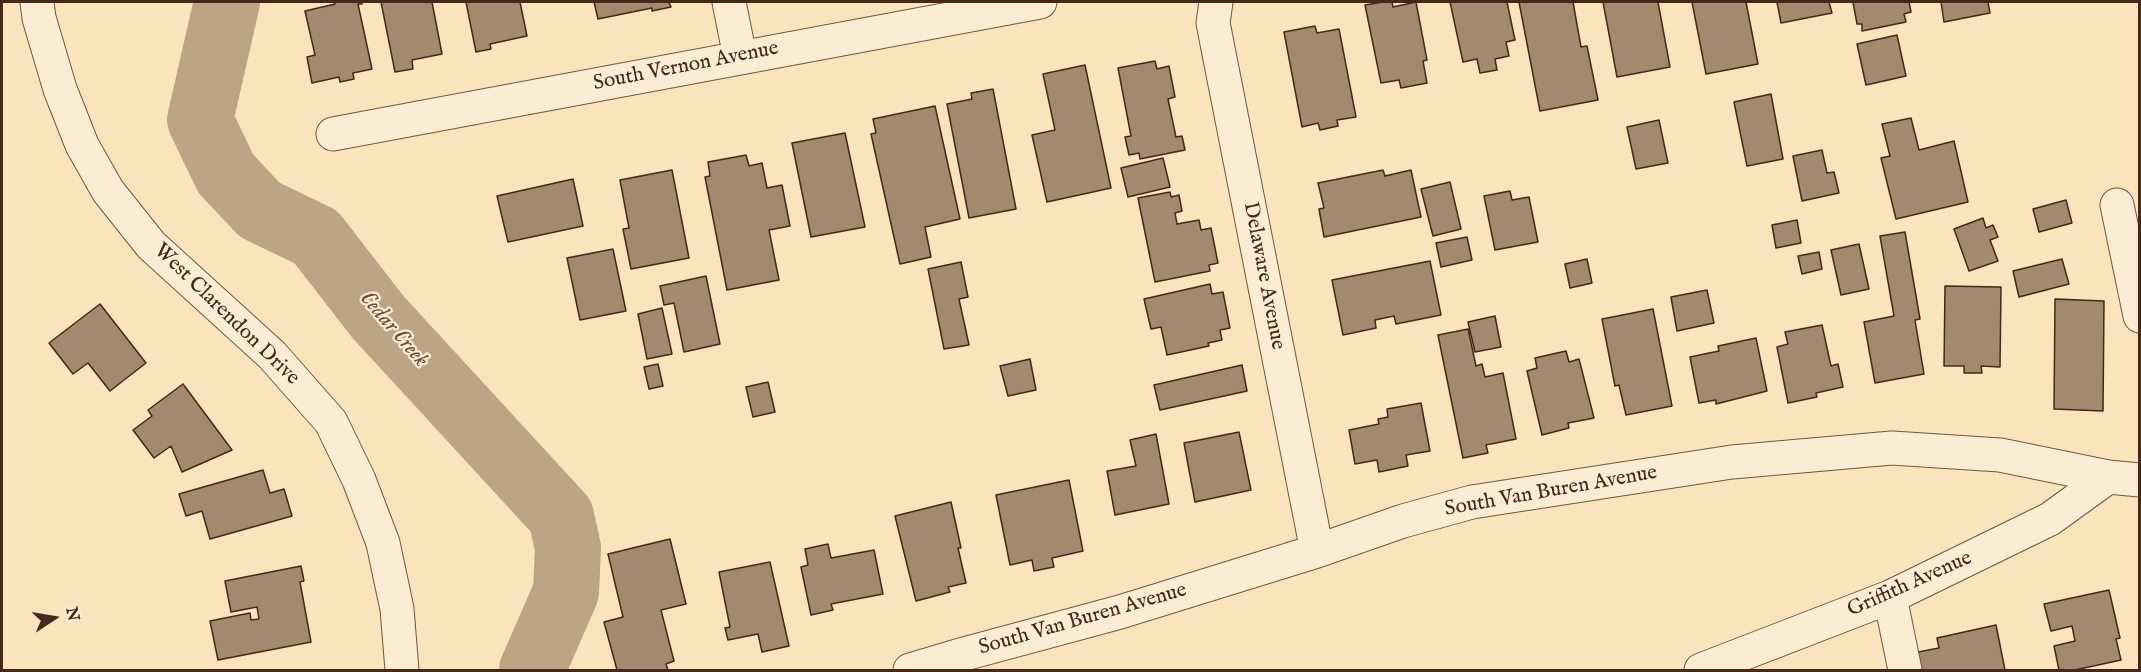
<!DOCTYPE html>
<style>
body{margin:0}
#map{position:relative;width:2141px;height:672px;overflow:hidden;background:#f9e4bb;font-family:"IM FELL English",serif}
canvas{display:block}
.frame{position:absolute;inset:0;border:3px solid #46271a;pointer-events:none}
.north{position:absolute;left:24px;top:588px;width:60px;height:60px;-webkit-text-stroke:4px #fbedd3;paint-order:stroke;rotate:78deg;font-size:16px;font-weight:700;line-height:24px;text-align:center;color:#46271a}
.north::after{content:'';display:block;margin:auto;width:21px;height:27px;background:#46271a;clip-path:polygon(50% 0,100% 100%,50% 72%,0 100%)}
</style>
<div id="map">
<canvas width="2141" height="672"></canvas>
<div class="frame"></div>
<div class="north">N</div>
</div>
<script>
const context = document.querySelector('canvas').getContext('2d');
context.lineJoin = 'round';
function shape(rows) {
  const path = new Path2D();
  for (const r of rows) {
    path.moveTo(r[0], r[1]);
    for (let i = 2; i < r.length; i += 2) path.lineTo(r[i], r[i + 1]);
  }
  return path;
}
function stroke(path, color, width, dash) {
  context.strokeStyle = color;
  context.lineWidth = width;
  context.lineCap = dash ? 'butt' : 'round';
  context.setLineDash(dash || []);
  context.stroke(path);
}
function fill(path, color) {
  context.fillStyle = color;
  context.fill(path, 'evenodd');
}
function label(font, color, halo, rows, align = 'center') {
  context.font = font + ' "IM FELL English",serif';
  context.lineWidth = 4.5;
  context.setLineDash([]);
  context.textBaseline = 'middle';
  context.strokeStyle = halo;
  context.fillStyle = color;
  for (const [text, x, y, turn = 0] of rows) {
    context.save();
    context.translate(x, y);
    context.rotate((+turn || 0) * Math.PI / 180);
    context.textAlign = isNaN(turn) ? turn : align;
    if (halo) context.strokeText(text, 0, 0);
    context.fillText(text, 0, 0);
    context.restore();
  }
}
const river = shape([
 [227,2,200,120,226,174,260,210,316,237,378,317,561,516,568,548,566,592,532,670]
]);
const building = shape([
 [334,2,362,2,362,4,358,4,372,69,353,73,354,79,340,82,339,77,312,83,307,57,315,55,305,11,335,4,334,2],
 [381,2,432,2,442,54,412,60,413,69,395,72,381,2],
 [466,2,520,2,527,36,490,44,491,49,476,52,466,2],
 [594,2,669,2,671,7,652,11,652,8,598,19,594,2],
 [1383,2,1392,2,1393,7,1416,2,1427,60,1423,61,1427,83,1401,88,1399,80,1381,83,1365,5,1383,2],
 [1450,2,1507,2,1515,40,1506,42,1509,56,1495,59,1497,70,1480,73,1477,59,1463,62,1450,2],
 [1519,2,1573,2,1581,47,1587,46,1598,100,1540,111,1519,2],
 [1603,2,1658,2,1670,67,1617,77,1603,2],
 [1692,2,1746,2,1758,64,1706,74,1692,2],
 [1777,2,1829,2,1832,13,1781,23,1777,2],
 [1853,2,1909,2,1911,12,1904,14,1906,22,1862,31,1862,24,1857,24,1853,2],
 [1941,2,1988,2,1990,13,1944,22,1941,2],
 [1315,26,1317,33,1339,29,1356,117,1337,120,1338,126,1320,130,1318,123,1302,127,1284,32,1315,26],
 [1897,35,1906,76,1866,85,1857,44,1897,35],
 [1155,61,1157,69,1169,66,1175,97,1168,99,1176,137,1182,136,1185,150,1140,159,1139,153,1129,155,1125,137,1131,136,1118,68,1155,61],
 [1085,65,1111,188,1047,202,1032,135,1055,130,1043,74,1085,65],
 [993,89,1016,209,969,218,947,104,972,99,971,93,993,89],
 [1771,94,1783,159,1747,166,1734,102,1771,94],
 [935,106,960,219,925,227,931,257,900,264,871,134,876,133,873,119,935,106],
 [1911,118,1919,150,1954,141,1968,202,1896,219,1881,158,1890,156,1882,124,1911,118],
 [1659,120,1668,163,1636,169,1627,127,1659,120],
 [845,133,865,227,811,237,792,143,845,133],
 [1822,150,1827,173,1834,172,1839,193,1802,201,1793,156,1822,150],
 [746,155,749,166,762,163,767,188,782,185,790,226,769,230,779,280,727,290,705,177,710,176,708,162,746,155],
 [1163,158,1170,187,1128,197,1121,168,1163,158],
 [672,170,689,258,631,269,623,229,629,228,620,180,672,170],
 [1383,170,1385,176,1411,170,1421,217,1324,237,1319,209,1324,208,1318,183,1383,170],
 [573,179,583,226,508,242,497,196,573,179],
 [1450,182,1461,229,1433,236,1421,189,1450,182],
 [1510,191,1512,200,1529,197,1538,242,1495,250,1484,196,1510,191],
 [1170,192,1171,197,1179,195,1182,211,1175,213,1177,224,1199,220,1201,230,1211,228,1218,263,1209,265,1210,271,1155,282,1138,198,1170,192],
 [2066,200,2072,223,2039,232,2033,209,2066,200],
 [1983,218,1986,228,1993,225,1998,237,1990,240,1998,261,1969,271,1954,229,1983,218],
 [1797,220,1801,243,1776,248,1772,225,1797,220],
 [1905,232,1920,319,1915,320,1924,374,1875,383,1864,322,1894,316,1880,236,1905,232],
 [1467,237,1472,260,1441,267,1436,243,1467,237],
 [1859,244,1869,289,1841,295,1831,250,1859,244],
 [613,249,626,311,580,320,567,258,613,249],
 [1819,252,1822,269,1802,274,1798,256,1819,252],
 [1587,259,1592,283,1570,288,1565,264,1587,259],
 [2062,259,2069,284,2019,297,2013,271,2062,259],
 [1430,261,1441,315,1396,324,1394,316,1375,320,1376,328,1343,335,1332,280,1430,261],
 [961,262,968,297,959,299,969,345,944,349,928,269,961,262],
 [706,276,720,344,684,352,674,303,664,305,660,286,706,276],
 [1210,284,1212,294,1223,292,1230,328,1220,330,1222,340,1208,343,1209,346,1167,355,1161,327,1151,329,1144,299,1210,284],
 [1945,286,2001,287,2000,367,1981,366,1982,373,1964,373,1964,366,1944,366,1945,286],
 [1707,290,1714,323,1677,331,1671,297,1707,290],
 [2055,299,2104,301,2103,411,2054,409,2055,299],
 [100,304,146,363,110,391,88,363,73,374,49,343,100,304],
 [662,308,672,354,647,359,638,314,662,308],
 [1653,309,1672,406,1626,415,1619,385,1615,386,1602,319,1653,309],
 [1495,316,1501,347,1475,352,1468,322,1495,316],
 [1822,325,1831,366,1838,364,1843,387,1816,393,1817,397,1788,403,1777,347,1788,344,1785,332,1822,325],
 [1468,329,1476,366,1482,364,1485,377,1503,373,1516,439,1486,445,1488,453,1463,458,1438,335,1468,329],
 [1756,338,1767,391,1716,404,1716,400,1699,403,1690,357,1719,351,1718,346,1756,338],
 [1566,351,1569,362,1579,359,1594,418,1568,423,1569,428,1542,435,1527,371,1537,368,1535,358,1566,351],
 [1030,359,1036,390,1008,396,1000,366,1030,359],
 [658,364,663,386,649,389,644,367,658,364],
 [1242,365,1247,391,1160,410,1154,385,1242,365],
 [768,382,775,412,753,417,746,387,768,382],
 [183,384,232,450,182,472,171,446,154,458,133,430,152,416,148,410,183,384],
 [1421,403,1430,451,1406,455,1408,466,1379,472,1377,460,1355,464,1349,430,1379,424,1378,419,1388,417,1387,409,1421,403],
 [1239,432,1251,490,1195,502,1184,443,1239,432],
 [1156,434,1169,504,1115,515,1107,471,1136,466,1130,440,1156,434],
 [263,470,270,493,284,489,292,516,210,539,202,511,186,516,179,494,263,470],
 [1069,480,1083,551,1052,558,1054,567,1034,571,1032,560,1010,565,996,495,1069,480],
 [951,502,961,548,958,548,966,583,948,587,950,592,916,601,895,516,951,502],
 [670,539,686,604,661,610,674,661,666,664,668,670,617,670,604,622,623,617,608,554,670,539],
 [828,544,831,558,874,550,883,594,831,604,833,610,811,615,801,567,808,565,805,549,828,544],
 [770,562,789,646,762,652,758,634,728,640,725,628,730,627,719,572,770,562],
 [301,566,304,581,300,582,311,642,218,660,210,621,250,613,251,620,259,619,257,607,231,612,225,581,301,566],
 [2109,590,2120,638,2116,639,2121,660,2075,670,2059,670,2054,646,2075,641,2072,626,2051,631,2044,604,2109,590],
 [1996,625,2005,670,1916,670,1913,653,1939,648,1937,638,1996,625]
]);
const minor = shape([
 [37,2,39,18,60,89,82,145,108,191,151,245,272,355,331,422,359,480,383,543,397,609,402,670],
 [729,2,740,57],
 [1216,2,1213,23,1317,551],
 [333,134,1040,2],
 [2117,205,2140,316],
 [1890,597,1905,670],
 [910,670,957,656,1120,612,1317,551,1403,521,1472,502,1732,462,1892,448,2000,455,2108,477,2140,480],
 [1701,670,1890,597,2050,519,2108,477]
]);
const streetNames = [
 ["South Vernon Avenue",686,67,-11],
 ["Delaware Avenue",1263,276,79],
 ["West Clarendon Drive",226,315,44],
 ["South Van Buren Avenue",1551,492,-10],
 ["Griffith Avenue",1910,585,-24],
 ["South Van Buren Avenue",1083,620,-16]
];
const waterNames = [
 ["Cedar Creek",393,330,49]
];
stroke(river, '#bca484', 66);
fill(building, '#a3896e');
stroke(building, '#46271a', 1.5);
stroke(minor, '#735642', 35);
stroke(minor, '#fbedd3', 33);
label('21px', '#46271a', '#fbedd3', streetNames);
label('italic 22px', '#694c3a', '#fbedd3', waterNames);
</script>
